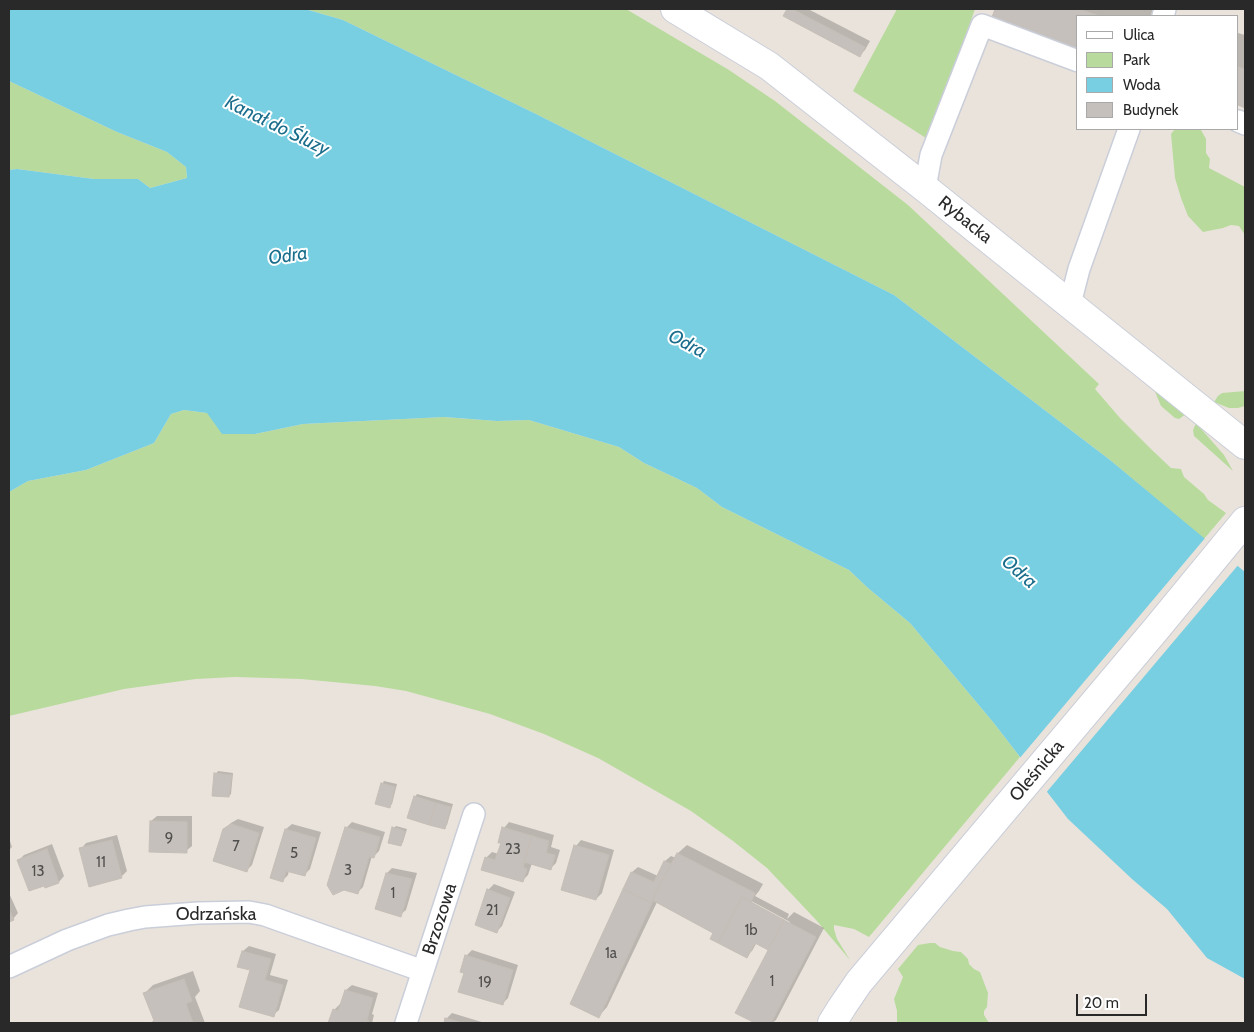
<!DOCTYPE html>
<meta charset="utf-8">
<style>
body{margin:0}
#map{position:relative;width:1254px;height:1032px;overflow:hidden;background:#eae3dc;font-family:Cabin,sans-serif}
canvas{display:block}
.frame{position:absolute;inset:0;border:10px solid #292929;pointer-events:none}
.legend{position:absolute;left:1076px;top:15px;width:162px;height:115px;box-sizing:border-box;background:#fff;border:1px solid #a9a9a9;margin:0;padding:6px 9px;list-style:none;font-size:15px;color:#292929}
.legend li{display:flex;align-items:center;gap:10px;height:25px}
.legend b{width:25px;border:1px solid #a9a9a9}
.scale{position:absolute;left:1076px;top:994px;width:71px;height:22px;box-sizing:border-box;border:2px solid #292929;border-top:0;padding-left:6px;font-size:15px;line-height:18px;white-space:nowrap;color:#292929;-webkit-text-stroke:4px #fff;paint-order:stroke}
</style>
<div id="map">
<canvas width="1254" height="1032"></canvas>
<div class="frame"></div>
<ul class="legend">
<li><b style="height:6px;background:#fff"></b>Ulica</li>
<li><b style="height:14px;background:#b8db9d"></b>Park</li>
<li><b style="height:14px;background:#78cfe2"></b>Woda</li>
<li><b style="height:14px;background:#c5c0bb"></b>Budynek</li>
</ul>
<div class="scale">20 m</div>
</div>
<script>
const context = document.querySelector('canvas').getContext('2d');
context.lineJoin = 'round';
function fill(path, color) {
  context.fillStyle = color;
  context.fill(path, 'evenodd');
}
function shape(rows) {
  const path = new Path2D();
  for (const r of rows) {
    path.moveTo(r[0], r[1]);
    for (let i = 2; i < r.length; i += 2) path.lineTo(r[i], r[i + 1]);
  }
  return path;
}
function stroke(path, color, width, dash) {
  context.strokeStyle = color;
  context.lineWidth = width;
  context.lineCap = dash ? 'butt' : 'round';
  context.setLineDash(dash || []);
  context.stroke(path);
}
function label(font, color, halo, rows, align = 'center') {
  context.font = font + ' Cabin,sans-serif';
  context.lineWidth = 4;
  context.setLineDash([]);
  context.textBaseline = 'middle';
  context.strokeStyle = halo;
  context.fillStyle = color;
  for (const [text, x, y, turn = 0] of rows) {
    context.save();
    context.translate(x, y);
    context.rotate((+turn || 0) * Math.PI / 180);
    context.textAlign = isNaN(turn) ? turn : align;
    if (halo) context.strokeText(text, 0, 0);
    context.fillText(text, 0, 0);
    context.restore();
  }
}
const green = shape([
 [305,9,626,9,729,70,775,101,908,205,1099,384,1095,389,1120,418,1152,450,1171,468,1181,469,1184,477,1204,494,1208,500,1226,513,1204,539,1110,460,894,295,536,114,343,20],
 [897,9,975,9,929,140,853,91],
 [9,81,117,132,167,152,186,167,187,178,150,188,138,179,94,179,17,169,9,170],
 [1175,129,1199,129,1201,130,1206,139,1206,153,1210,159,1209,168,1245,187,1245,235,1239,226,1231,225,1223,228,1203,232,1188,216,1181,198,1175,178,1171,134],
 [1153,387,1186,414,1179,419,1175,418,1161,406],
 [1245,391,1245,406,1238,408,1229,408,1214,402,1218,396,1222,393],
 [184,410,207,413,255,434,303,424,443,417,497,421,529,420,619,447,644,463,697,488,722,507,849,570,868,588,910,623,993,722,1020,757,869,937,854,929,834,925,834,929,837,939,850,960,817,921,767,868,733,841,691,811,598,758,544,734,490,714,406,691,375,686,301,679,235,677,196,679,124,689,9,716,9,492,28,481,86,470,154,443,171,414],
 [1196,423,1224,455,1233,471,1194,436,1193,430],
 [930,943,935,943,940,947,953,951,961,952,968,959,969,964,974,969,980,972,988,993,987,1007,984,1011,984,1015,989,1023,897,1023,897,1011,894,999,903,977,898,969,918,945]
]);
const water = shape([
 [9,9,305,9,343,20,536,114,894,295,1110,460,1245,572,1245,979,1207,958,1167,909,1132,879,1068,819,993,722,910,623,868,588,849,570,722,507,697,488,644,463,619,447,529,420,497,421,444,417,303,424,255,434,222,434,207,413,184,410,171,414,154,443,86,470,28,481,9,492,9,170,17,169,94,179,138,179,150,188,187,178,186,167,167,152,117,132,9,81]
]);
const pier = shape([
 [1206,537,1239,564,1045,794,1019,759]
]);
const shadow = shape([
 [788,9,808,9,870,41,865,50,860,55,784,16],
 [996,9,1153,9,1151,16,1078,16,993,19],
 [1238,33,1245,35,1245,106,1238,104],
 [218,771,233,773,231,794,229,796,216,774],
 [384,781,397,784,392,804,389,806,382,784],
 [417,794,453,804,447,825,444,827,415,797],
 [157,816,192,816,192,846,186,851,151,821],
 [238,819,264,827,252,865,247,870,224,829,231,823],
 [352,822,385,832,379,851,373,857,372,856,363,887,357,893,346,828],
 [509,822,554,835,551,847,560,850,556,863,550,869,532,863,528,875,522,881,486,858,492,852,499,854,502,843,504,828],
 [292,824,321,832,310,869,304,875,289,870,288,875,282,881,286,829],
 [396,826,407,829,403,842,401,845,394,828],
 [117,835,127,871,121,877,81,849,86,843],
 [9,838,12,847,9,850],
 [581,840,614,850,602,893,596,899,576,846],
 [52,844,64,876,59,882,46,887,19,860,24,855],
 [687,845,763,884,759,891,755,896,789,914,787,919,794,912,824,928,776,1020,772,1023,757,1023,737,1013,772,945,768,948,757,942,752,951,746,956,715,932,657,902,607,1007,599,1016,625,888,632,872,638,867,658,876,665,861,671,856,676,858,678,853],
 [744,897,790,922,789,924,744,900],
 [392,868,417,873,406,910,400,915,387,873],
 [494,884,515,892,502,926,496,932,488,890],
 [9,893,18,913,13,919,9,921],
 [249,946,276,954,270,975,288,980,279,1010,273,1015,243,951],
 [472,950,518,965,508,998,502,1004,465,973,466,956],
 [193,971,200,991,195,997,205,1023,150,1023,155,1020,145,993,153,985],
 [352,985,378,993,372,1014,374,1015,372,1023,330,1023,334,1010,340,1004,342,1005,346,990],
 [452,1013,485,1023,445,1023,446,1019]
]);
const building = shape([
 [787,9,792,9,865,47,860,57,783,16,787,9],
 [995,9,1078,9,1100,16,1078,16,1078,49,991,20,995,9],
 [1238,67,1245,69,1245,108,1238,105,1238,67],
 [214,773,232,775,229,797,212,796,214,773],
 [381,783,395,787,390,808,375,804,381,783],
 [414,796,436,803,429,825,407,818,414,796],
 [436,803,451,807,445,829,429,825,436,803],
 [150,821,187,822,187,853,149,852,150,821],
 [231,824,259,833,247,872,213,861,223,829,231,824],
 [345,827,380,837,374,858,369,857,358,894,344,890,333,895,327,885,345,827],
 [392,827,405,831,401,846,388,843,392,827],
 [502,827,532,836,523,867,527,869,523,882,481,870,485,857,495,860,501,843,498,843,502,827],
 [285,829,316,838,305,876,286,871,283,882,270,878,285,829],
 [532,836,549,841,546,853,555,855,551,870,524,862,532,836],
 [112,840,122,878,89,887,79,848,112,840],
 [574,845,609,855,596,900,561,890,574,845],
 [47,849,59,883,45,888,44,886,29,891,17,860,47,849],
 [677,853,755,893,751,902,742,897,718,943,710,939,713,933,652,900,677,853],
 [664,861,671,864,652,900,653,901,652,903,623,889,631,872,654,882,664,861],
 [386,873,412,879,401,917,375,909,386,873],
 [487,889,510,898,497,933,475,925,487,889],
 [623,889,652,903,599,1018,570,1004,623,889],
 [742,897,784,920,768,950,755,943,747,958,718,943,742,897],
 [9,910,14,920,9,922,9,910],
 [784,920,816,937,771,1023,755,1023,735,1013,784,920],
 [242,951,271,959,265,980,283,985,274,1017,239,1007,250,970,237,967,242,951],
 [465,955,513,970,503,1005,458,992,464,973,460,972,465,955],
 [184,979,192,1001,186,1004,193,1023,155,1023,143,993,184,979],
 [345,990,373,998,367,1020,369,1021,369,1023,328,1023,333,1009,338,1011,345,990],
 [445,1018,462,1023,444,1023,445,1018]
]);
const street = shape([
 [1163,16,1165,9],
 [1238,121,1245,124],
 [925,188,931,155,982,25,1078,61],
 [1070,304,1079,269,1129,129],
 [9,967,67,940,108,925,129,920,145,917,198,913,249,912,265,915,279,920,423,971],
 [406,1023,474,814]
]);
const secondary = shape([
 [675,9,769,66,925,188,1245,445],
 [832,1023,842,1007,859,982,1157,628,1245,521]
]);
const numberNames = [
 ["9",169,839],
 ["7",236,847],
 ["23",513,850],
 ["5",294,854],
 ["11",101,863],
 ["3",348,871],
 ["13",38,872],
 ["1",393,894],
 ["21",492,911],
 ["1b",751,931],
 ["1a",611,954],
 ["1",772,982],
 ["19",485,983]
];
const streetNames = [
 ["Rybacka",965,220,39],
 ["Oleśnicka",1037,771,-50],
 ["Odrzańska",216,915],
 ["Brzozowa",440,919,-72]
];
const waterNames = [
 ["Kanał do Śluzy",277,126,26],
 ["Odra",288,256,-8],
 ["Odra",687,344,28],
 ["Odra",1019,572,41]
];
fill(green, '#b8db9d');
fill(water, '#78cfe2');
fill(pier, '#eae3dc');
fill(shadow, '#0003');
fill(building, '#c5c0bb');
stroke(building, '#c5beb6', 1);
stroke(street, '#caced9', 24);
stroke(secondary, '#caced9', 30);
stroke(street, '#fff', 21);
stroke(secondary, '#fff', 28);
label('15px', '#504f4e', null, numberNames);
label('18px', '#292929', '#fff', streetNames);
label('italic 19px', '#1a6e8c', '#fff', waterNames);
</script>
